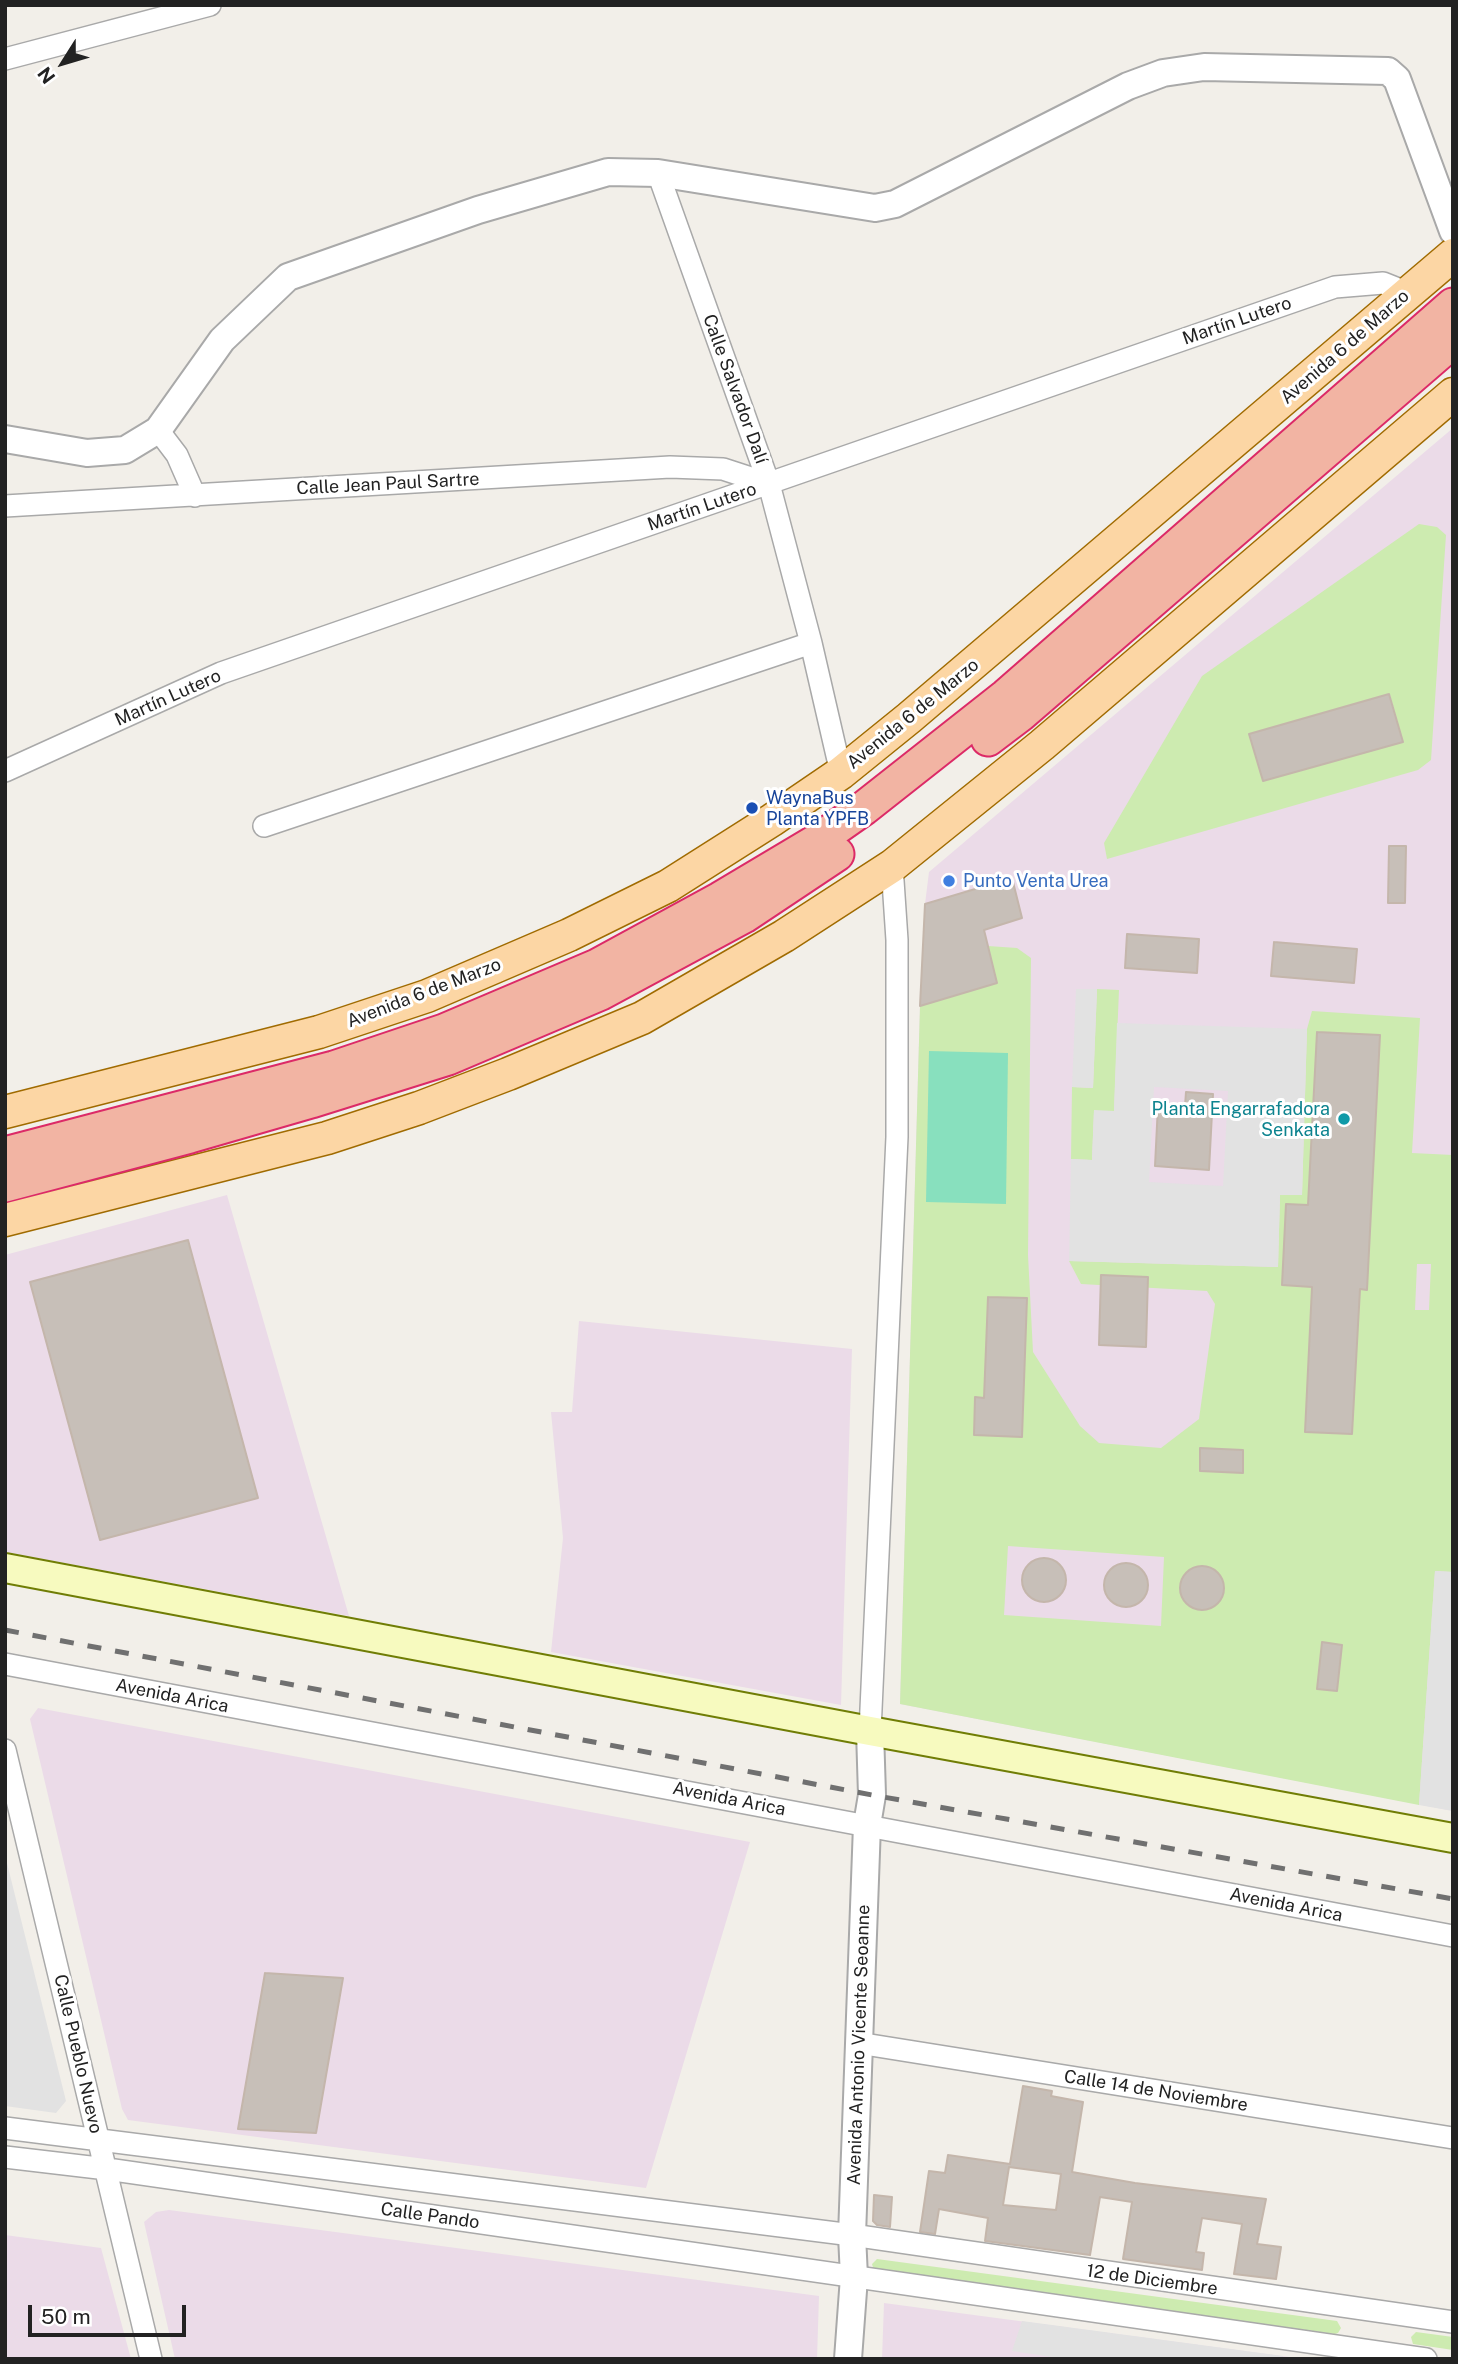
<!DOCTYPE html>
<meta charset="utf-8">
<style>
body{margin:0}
#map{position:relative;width:1458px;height:2364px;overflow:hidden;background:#f2efe9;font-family:"Public Sans",sans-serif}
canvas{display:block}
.frame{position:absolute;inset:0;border:7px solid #222;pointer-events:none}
.north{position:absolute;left:28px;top:28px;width:70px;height:70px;-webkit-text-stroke:5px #fff;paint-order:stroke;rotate:233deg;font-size:19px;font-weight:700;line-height:28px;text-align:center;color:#222}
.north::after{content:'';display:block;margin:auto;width:24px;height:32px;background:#222;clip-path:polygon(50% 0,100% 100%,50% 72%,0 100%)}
.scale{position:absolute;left:28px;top:2305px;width:158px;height:32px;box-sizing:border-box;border:4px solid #222;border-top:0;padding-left:9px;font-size:21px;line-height:24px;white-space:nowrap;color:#222;-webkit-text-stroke:5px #fff;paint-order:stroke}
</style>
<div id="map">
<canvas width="1458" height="2364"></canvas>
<div class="frame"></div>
<div class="north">N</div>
<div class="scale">50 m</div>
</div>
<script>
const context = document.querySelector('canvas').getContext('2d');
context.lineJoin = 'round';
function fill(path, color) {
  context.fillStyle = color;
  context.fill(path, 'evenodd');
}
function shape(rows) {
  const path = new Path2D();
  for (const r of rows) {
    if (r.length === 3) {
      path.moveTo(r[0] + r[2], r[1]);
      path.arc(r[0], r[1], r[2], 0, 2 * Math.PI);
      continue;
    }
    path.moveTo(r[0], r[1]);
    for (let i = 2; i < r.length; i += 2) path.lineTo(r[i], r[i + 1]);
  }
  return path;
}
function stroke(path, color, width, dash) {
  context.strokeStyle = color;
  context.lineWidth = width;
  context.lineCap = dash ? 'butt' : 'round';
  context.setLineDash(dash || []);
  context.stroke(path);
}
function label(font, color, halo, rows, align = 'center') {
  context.font = font + ' "Public Sans",sans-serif';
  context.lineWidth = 6;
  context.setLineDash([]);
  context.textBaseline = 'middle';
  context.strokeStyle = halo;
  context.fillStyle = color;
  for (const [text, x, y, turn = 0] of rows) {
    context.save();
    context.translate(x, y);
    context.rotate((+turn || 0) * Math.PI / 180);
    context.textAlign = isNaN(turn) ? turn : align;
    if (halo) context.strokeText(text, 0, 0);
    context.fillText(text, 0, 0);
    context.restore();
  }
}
const industrial = shape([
 [1453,428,1453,1811,900,1704,920,1006,925,904,929,872],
 [227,1195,349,1616,5,1552,5,1255],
 [579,1321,852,1349,841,1705,551,1652,563,1538,551,1412,572,1412],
 [38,1708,750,1842,646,2188,128,2120,122,2109,30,1719],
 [169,2210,819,2296,817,2359,175,2359,144,2222,156,2212],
 [5,2235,101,2248,131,2359,5,2359],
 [884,2303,1304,2359,882,2359]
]);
const grass = shape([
 [1419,524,1437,527,1446,535,1431,760,1418,770,1107,859,1104,843,1202,676],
 [1390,695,1403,741,1263,781,1250,734],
 [988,946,1017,948,1031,958,1028,1255,1033,1352,1080,1426,1099,1443,1161,1448,1199,1419,1215,1304,1207,1291,1081,1284,1069,1261,1278,1267,1280,1194,1302,1195,1307,1029,1312,1011,1420,1018,1412,1153,1453,1155,1453,1572,1435,1571,1419,1805,900,1704,920,1006,996,983],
 [1317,1032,1380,1036,1367,1290,1282,1285,1286,1204,1308,1205],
 [1417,1264,1431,1264,1429,1310,1415,1310],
 [1201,1448,1243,1450,1242,1473,1200,1471],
 [1008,1546,1164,1557,1161,1626,1004,1615],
 [1322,1643,1342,1645,1337,1691,1317,1689],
 [1097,989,1119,990,1114,1111,1094,1111,1092,1160,1071,1159,1072,1087,1093,1088],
 [877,2259,1337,2321,1341,2328,1338,2333,1335,2334,874,2271,872,2264],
 [1416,2332,1453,2337,1453,2350,1413,2344,1411,2337]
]);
const pitch = shape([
 [929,1051,1008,1053,1006,1204,926,1202]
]);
const parking = shape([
 [1076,989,1097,989,1093,1088,1072,1087],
 [1117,1023,1307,1029,1302,1195,1280,1195,1278,1267,1069,1261,1071,1159,1092,1160,1094,1110,1114,1111],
 [1154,1087,1228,1091,1223,1186,1149,1182],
 [1435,1571,1453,1572,1453,1811,1419,1805],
 [5,1855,66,2101,56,2113,5,2106],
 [1022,2321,1283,2356,1282,2359,1065,2359,1012,2351]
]);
const building = shape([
 [1389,694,1403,742,1263,781,1249,734,1389,694],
 [1389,846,1406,846,1405,903,1388,903,1389,846],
 [1012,878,1022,918,984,930,997,983,920,1006,925,904,1012,878],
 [1127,934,1199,939,1197,973,1125,968,1127,934],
 [1274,942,1357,949,1354,983,1271,976,1274,942],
 [1317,1032,1380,1035,1367,1290,1360,1289,1352,1434,1305,1432,1312,1287,1282,1285,1286,1204,1308,1205,1317,1032],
 [1186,1092,1213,1094,1209,1170,1155,1166,1158,1105,1185,1106,1186,1092],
 [188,1240,258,1498,100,1540,30,1282,188,1240],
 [1101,1275,1148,1277,1146,1347,1099,1345,1101,1275],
 [988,1297,1027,1298,1022,1437,974,1435,975,1397,984,1398,988,1297],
 [1200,1448,1243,1450,1243,1473,1200,1471,1200,1448],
 [1044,1580,22],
 [1126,1585,22],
 [1202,1588,22],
 [1322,1642,1342,1645,1337,1691,1317,1689,1322,1642],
 [265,1973,343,1978,316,2133,238,2129,265,1973],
 [1023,2086,1052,2091,1051,2096,1083,2102,1072,2172,1135,2183,1266,2199,1257,2244,1281,2247,1276,2279,1234,2274,1242,2224,1202,2218,1196,2252,1204,2253,1202,2270,1123,2259,1132,2202,1100,2197,1090,2255,985,2241,988,2218,939,2209,935,2234,920,2232,929,2171,945,2173,948,2155,1010,2164,1023,2086],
 [1009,2167,1061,2174,1056,2210,1003,2205,1009,2167],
 [874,2195,892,2197,890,2227,877,2225,873,2221,874,2195]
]);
const minor = shape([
 [5,59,210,5],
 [658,173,769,484,811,643,841,773],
 [158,430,177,455,195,496],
 [5,506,670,467,723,469,769,484],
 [5,771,221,673,1335,287,1383,283,1408,293],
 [264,826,811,643],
 [5,1664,1453,1936],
 [870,1731,897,1137,897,940,892,866],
 [5,1750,151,2359],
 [858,2043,1453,2138],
 [5,2128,852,2235,1453,2322],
 [5,2157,107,2169,1426,2359]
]);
const tertiary = shape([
 [5,439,87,453,125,450,158,430,222,340,288,277,478,210,608,172,658,173,875,208,895,204,1128,86,1163,73,1204,67,1388,71,1397,79,1453,231],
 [848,2359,854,2277,852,2235,867,1825,872,1795,870,1731]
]);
const secondary = shape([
 [5,1568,870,1731,1453,1838]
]);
const primary = shape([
 [5,1112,319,1032,427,996,569,935,668,886,772,820,841,773,909,718,1453,255],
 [5,1220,327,1138,419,1108,508,1074,642,1018,784,936,892,866,1042,745,1453,394]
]);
const trunk = shape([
 [988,739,1021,714,1453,341],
 [5,1154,334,1068,444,1031,597,966,720,899,814,843,864,808,1006,696,1453,305],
 [5,1185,190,1136,311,1101,448,1058,601,993,744,916,837,854]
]);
const rail = shape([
 [5,1630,872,1795,1453,1899]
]);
const markers = [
 [752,808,7,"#1a4fb4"],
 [949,881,7,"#3f7fe0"],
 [1344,1119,7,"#0f9aa8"]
];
const streetNames = [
 ["Martín Lutero",1237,321,-19],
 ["Avenida 6 de Marzo",1345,347,-41],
 ["Calle Salvador Dalí",735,389,70],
 ["Calle Jean Paul Sartre",388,484,-3],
 ["Martín Lutero",702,507,-19],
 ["Martín Lutero",168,698,-24],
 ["Avenida 6 de Marzo",913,714,-39],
 ["Avenida 6 de Marzo",424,993,-21],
 ["Avenida Arica",172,1696,11],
 ["Avenida Arica",729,1799,11],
 ["Avenida Arica",1286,1905,11],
 ["Avenida Antonio Vicente Seoanne",859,2045,-88],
 ["Calle Pueblo Nuevo",78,2054,77],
 ["Calle 14 de Noviembre",1156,2091,9],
 ["Calle Pando",430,2216,8],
 ["12 de Diciembre",1152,2280,8]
];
const transitNames = [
 ["WaynaBus",766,798],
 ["Planta YPFB",766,819]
];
const shopNames = [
 ["Punto Venta Urea",963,881]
];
const cultureNames = [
 ["Planta Engarrafadora",1330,1109],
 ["Senkata",1330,1130]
];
fill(industrial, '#ebdbe8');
fill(grass, '#cdebb0');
fill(pitch, '#88e0be');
fill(parking, '#e2e2e2');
fill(building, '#c7bfb8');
stroke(building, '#c4b6ab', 2);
stroke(minor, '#a9a9a9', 24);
stroke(tertiary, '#a9a9a9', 30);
stroke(secondary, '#707d05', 32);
stroke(primary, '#a06b00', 35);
stroke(trunk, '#dc2a67', 37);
stroke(minor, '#fff', 21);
stroke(tertiary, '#fff', 26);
stroke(secondary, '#f7fabf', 28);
stroke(primary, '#fcd6a4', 32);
stroke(trunk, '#f2b4a3', 33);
stroke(rail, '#707070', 5, [14, 14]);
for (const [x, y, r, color] of markers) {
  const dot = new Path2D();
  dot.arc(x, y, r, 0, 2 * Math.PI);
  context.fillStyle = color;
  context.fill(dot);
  stroke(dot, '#fff', 2.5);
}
label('18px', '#222', '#fff', streetNames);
label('18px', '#164399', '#fff', transitNames, 'left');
label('18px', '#366cbe', '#fff', shopNames, 'left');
label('18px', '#0d838f', '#fff', cultureNames, 'right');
</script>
